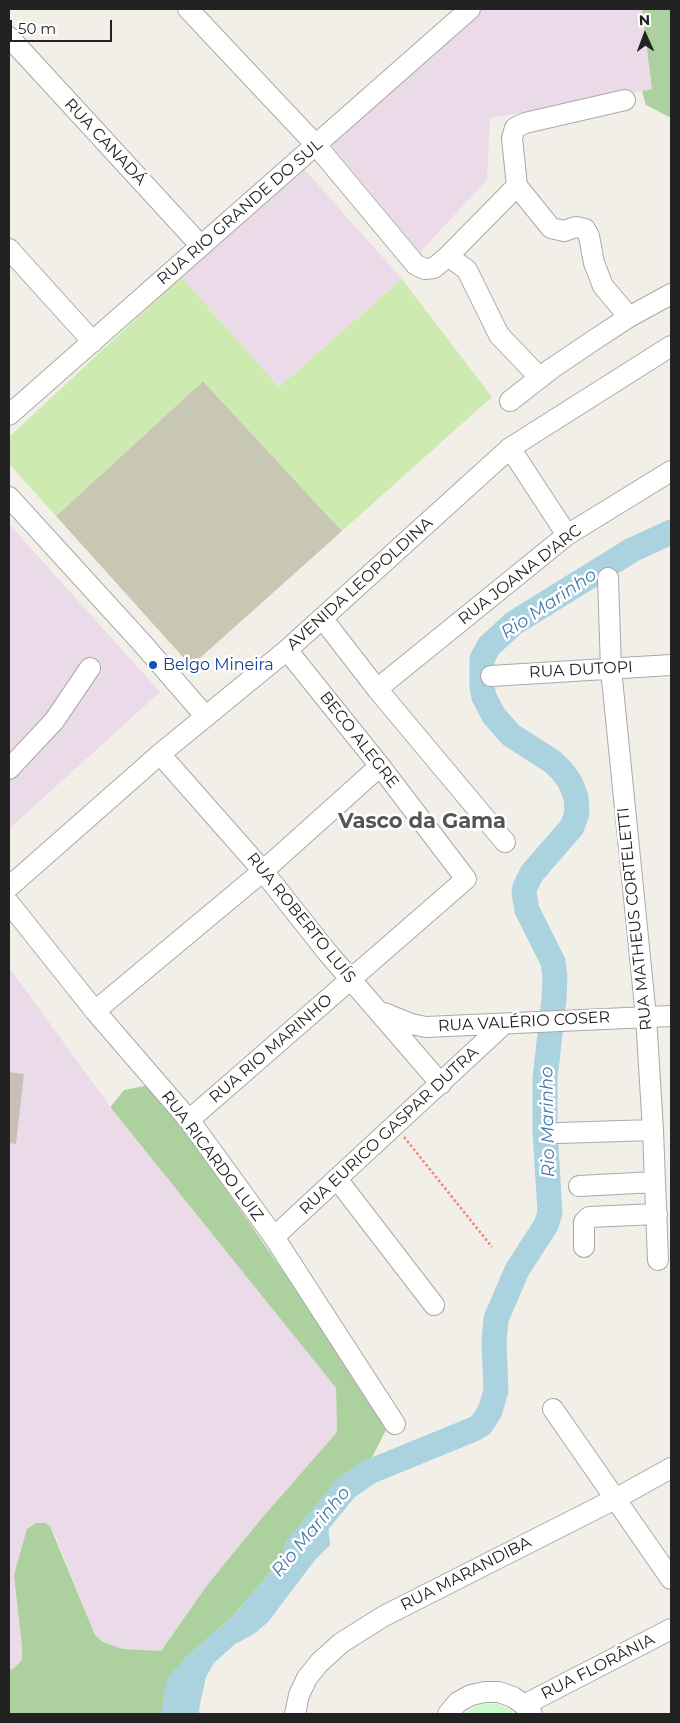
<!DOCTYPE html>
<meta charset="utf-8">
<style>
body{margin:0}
#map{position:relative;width:680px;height:1723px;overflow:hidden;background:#f2efe9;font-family:Montserrat,sans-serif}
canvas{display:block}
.frame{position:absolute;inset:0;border:10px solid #222;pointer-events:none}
.north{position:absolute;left:620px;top:10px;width:50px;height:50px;-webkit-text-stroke:4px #fff;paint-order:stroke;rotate:358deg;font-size:14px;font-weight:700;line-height:20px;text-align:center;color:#222}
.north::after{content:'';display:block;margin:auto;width:18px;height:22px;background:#222;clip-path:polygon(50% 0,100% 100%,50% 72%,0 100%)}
.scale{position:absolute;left:10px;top:20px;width:102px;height:22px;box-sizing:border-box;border:2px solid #222;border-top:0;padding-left:6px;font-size:15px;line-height:18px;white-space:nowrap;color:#222;-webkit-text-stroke:4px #fff;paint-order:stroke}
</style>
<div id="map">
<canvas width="680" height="1723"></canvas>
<div class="frame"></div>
<div class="north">N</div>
<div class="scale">50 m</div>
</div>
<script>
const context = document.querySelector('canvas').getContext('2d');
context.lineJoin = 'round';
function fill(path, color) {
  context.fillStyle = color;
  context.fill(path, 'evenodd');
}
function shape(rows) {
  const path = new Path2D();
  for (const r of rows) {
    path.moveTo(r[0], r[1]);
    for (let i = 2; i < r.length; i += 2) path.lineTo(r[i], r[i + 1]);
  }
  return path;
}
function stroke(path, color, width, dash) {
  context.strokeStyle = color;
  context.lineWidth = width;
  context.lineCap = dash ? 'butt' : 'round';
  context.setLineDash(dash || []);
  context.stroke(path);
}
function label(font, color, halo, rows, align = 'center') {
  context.font = font + ' Montserrat,sans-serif';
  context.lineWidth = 5;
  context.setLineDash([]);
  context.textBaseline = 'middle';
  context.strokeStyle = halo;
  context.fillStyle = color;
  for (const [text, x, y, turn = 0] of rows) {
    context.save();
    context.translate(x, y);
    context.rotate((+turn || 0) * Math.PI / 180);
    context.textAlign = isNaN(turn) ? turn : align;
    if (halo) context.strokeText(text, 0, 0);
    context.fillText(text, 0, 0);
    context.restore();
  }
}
const industrial = shape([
 [479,9,642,9,652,89,490,118,487,180,420,252,328,141],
 [304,169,402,279,279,387,181,277],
 [9,524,160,692,9,829],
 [9,967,111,1108,336,1388,337,1432,262,1518,208,1584,161,1651,123,1649,103,1642,95,1635,55,1535,50,1526,44,1523,36,1523,27,1530,22,1660,14,1668,9,1670]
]);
const construction = shape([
 [203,381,342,531,191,666,56,516]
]);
const grass = shape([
 [181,277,279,387,402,279,492,397,342,531,203,381,56,516,9,464,9,437]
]);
const forest = shape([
 [642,9,671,9,671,118,646,105,642,91,652,89],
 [149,1085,159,1093,389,1424,362,1477,296,1543,231,1618,186,1657,171,1714,9,1714,9,1670,14,1668,22,1660,22,1647,14,1575,27,1529,36,1523,45,1523,50,1526,95,1635,103,1642,123,1649,161,1651,208,1584,262,1518,337,1432,336,1388,111,1108,111,1106,124,1090]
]);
const park = shape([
 [485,1704,496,1704,506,1707,515,1714,465,1714,475,1707]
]);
const water = shape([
 [317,1522,328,1524,330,1545,315,1560,268,1622,254,1634,235,1644,214,1663,206,1677,200,1704,199,1714,171,1714,186,1657,231,1618,296,1543]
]);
const river = shape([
 [296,1549,346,1488,369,1472,474,1429,481,1425,490,1411,496,1391,494,1342,496,1319,517,1270,546,1225,550,1213,545,1131,545,1078,554,999,555,976,553,962,527,910,524,893,525,887,532,873,572,827,577,813,576,797,570,782,562,771,553,762,511,735,494,716,484,697,482,687,482,659,489,646,514,623,632,550,671,532],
 [174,1714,177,1690,180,1682,200,1661]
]);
const building = shape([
 [9,1072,24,1074,16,1144,9,1143]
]);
const path = shape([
 [404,1137,492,1247]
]);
const minor = shape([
 [188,9,316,145,416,265,425,269,434,268,448,256,517,186,512,138,515,128,525,123,625,100],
 [9,37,201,246],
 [517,186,551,228,564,231,576,227,585,229,589,236,594,263,603,286,629,317],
 [9,249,93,342],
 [448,256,467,270,499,335,540,378],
 [510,401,551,369,594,340,629,317,671,294],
 [9,415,470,9],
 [510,448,567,535],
 [9,497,142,643,206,717],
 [608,578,611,669,646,1017,653,1130,658,1260],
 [322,618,377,689,505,842],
 [491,676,671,665],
 [377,689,567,535,671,471],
 [160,754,263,871,327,952,441,1084],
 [9,769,54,721,90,668],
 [9,887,160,754,287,650,510,448,671,346],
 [9,903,95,1011,189,1120,274,1237,395,1424],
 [95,1011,263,871,380,766],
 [384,1013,411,1024,426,1027,671,1016],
 [189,1120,466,879,380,766,287,650],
 [559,1133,653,1130],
 [337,1179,434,1305],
 [579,1186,655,1182],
 [274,1237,504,1024],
 [584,1247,584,1222,589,1217,657,1214],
 [553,1409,671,1579],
 [524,1705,671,1629],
 [295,1714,299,1695,307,1678,319,1663,341,1643,384,1616,615,1499,671,1468],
 [448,1714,458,1702,471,1695,485,1692,499,1692,513,1697,524,1705,532,1714]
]);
const markers = [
 [153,665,5,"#1a4fb4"]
];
const streetNames = [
 ["RUA CANADÁ",105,142,47],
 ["RUA RIO GRANDE DO SUL",240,212,-41],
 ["RUA JOANA D'ARC",520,575,-38],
 ["AVENIDA LEOPOLDINA",360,584,-42],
 ["RUA DUTOPI",581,670,-3],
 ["BECO ALEGRE",359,740,52],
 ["RUA ROBERTO LUÍS",301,918,51],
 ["RUA MATHEUS CORTELETTI",635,919,-96],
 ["RUA VALÉRIO COSER",524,1022,-3],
 ["RUA RIO MARINHO",271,1049,-41],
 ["RUA EURICO GASPAR DUTRA",389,1131,-43],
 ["RUA RICARDO LUIZ",212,1156,53],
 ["RUA MARANDIBA",466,1574,-27],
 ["RUA FLORÂNIA",598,1667,-27]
];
const transitNames = [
 ["Belgo Mineira",163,665]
];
const waterNames = [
 ["Rio Marinho",549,604,-34],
 ["Rio Marinho",548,1122,-91],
 ["Rio Marinho",311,1532,-50]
];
const districtNames = [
 ["Vasco da Gama",422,822]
];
fill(industrial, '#ebdbe8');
fill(construction, '#c7c7b4');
fill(grass, '#cdebb0');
fill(forest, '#add19e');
fill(park, '#c8facc');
fill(water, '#aad3df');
stroke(river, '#aad3df', 25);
fill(building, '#c7bfb8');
stroke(minor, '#a9a9a9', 22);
stroke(path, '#fa8072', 2.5, [2.5, 2.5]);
stroke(minor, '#fff', 20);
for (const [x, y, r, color] of markers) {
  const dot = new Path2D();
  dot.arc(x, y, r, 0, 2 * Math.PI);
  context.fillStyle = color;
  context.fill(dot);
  stroke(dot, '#fff', 2);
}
label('16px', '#222', '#fff', streetNames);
label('16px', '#164399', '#fff', transitNames, 'left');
label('italic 18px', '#4a7aab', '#fff', waterNames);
label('bold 21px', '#555', '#fff', districtNames);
</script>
